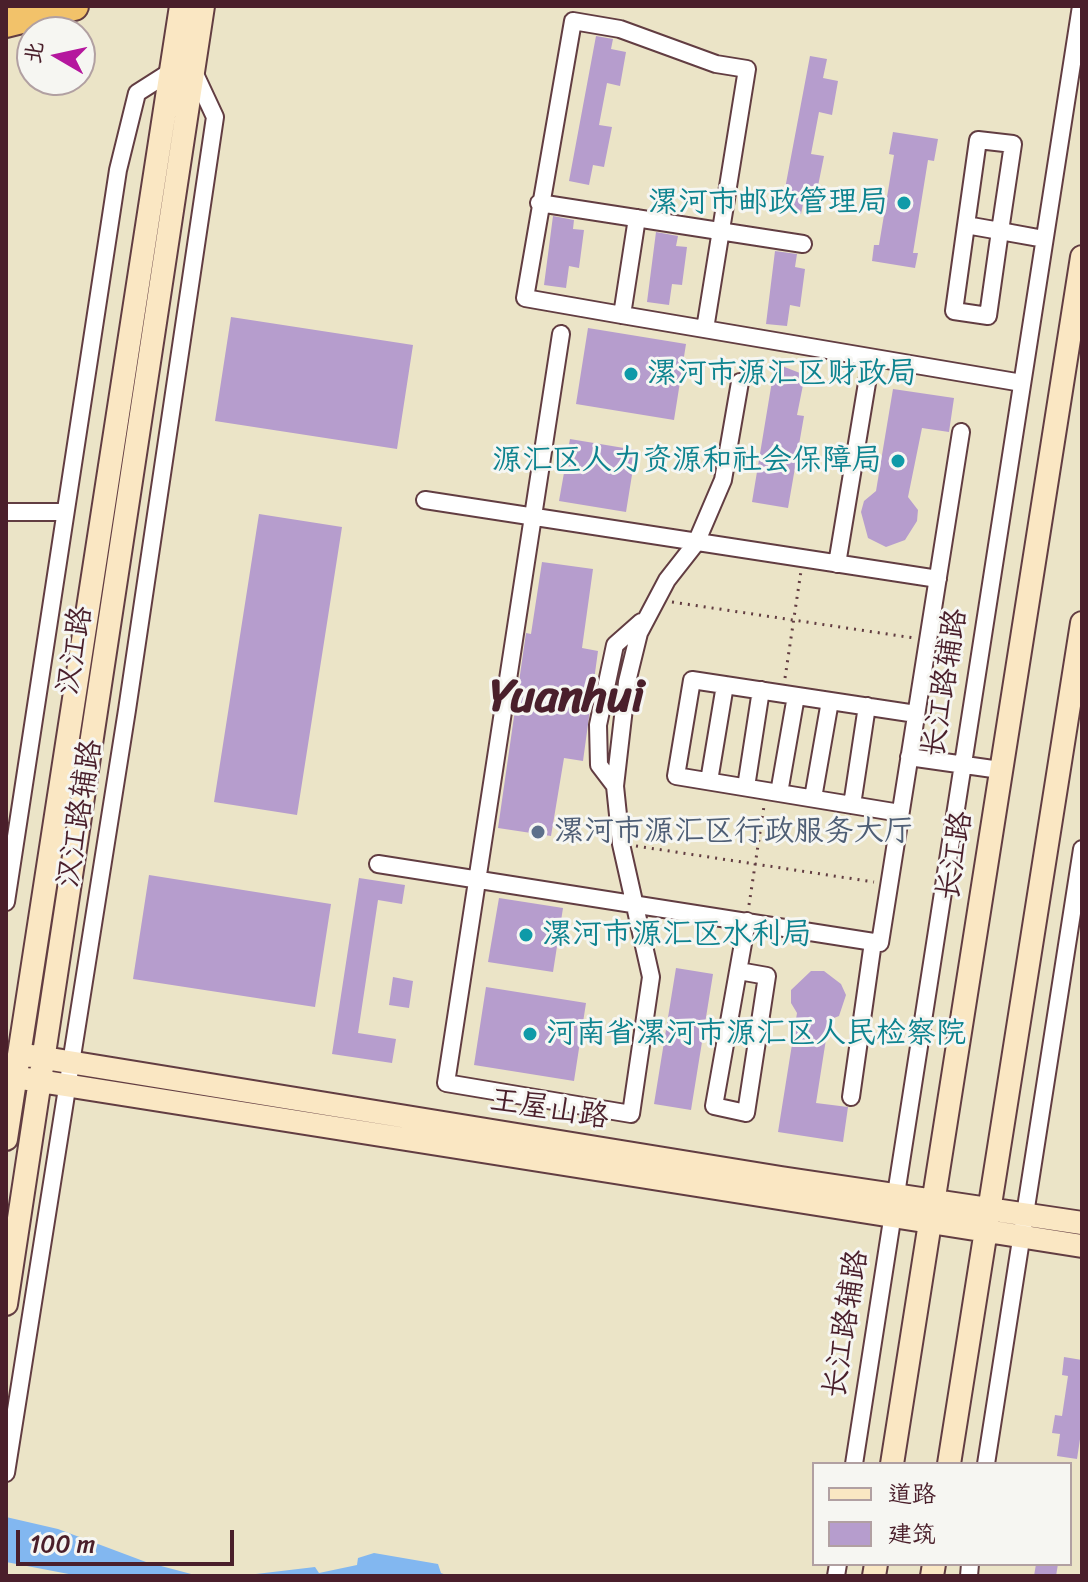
<!DOCTYPE html>
<meta charset="utf-8">
<style>
body{margin:0}
#map{position:relative;width:1088px;height:1582px;overflow:hidden;background:#ebe4c7;font-family:Sriracha,"LXGW WenKai TC",sans-serif}
canvas{display:block}
.frame{position:absolute;inset:0;border:8px solid #4a1f2b;pointer-events:none}
.legend{position:absolute;left:812px;top:1462px;width:260px;height:104px;box-sizing:border-box;background:#f6f6f2;border:2px solid #b1a0a2;margin:0;padding:10px 14px;list-style:none;font-size:24px;color:#4a1f2b}
.legend li{display:flex;align-items:center;gap:16px;height:40px}
.legend b{width:40px;border:2px solid #b1a0a2}
.north{position:absolute;left:16px;top:16px;width:80px;height:80px;box-sizing:border-box;background:#f6f6f2;border:2px solid #b1a0a2;border-radius:50%;rotate:279deg;font-size:22px;font-weight:700;line-height:32px;text-align:center;color:#4a1f2b}
.north::after{content:'';display:block;margin:auto;width:28px;height:36px;background:#b5179e;clip-path:polygon(50% 0,100% 100%,50% 72%,0 100%)}
.scale{position:absolute;left:16px;top:1530px;width:218px;height:36px;box-sizing:border-box;border:4px solid #4a1f2b;border-top:0;padding-left:10px;font-size:24px;line-height:28px;white-space:nowrap;color:#4a1f2b;-webkit-text-stroke:6px #f6f6f2;paint-order:stroke}
</style>
<div id="map">
<canvas width="1088" height="1582"></canvas>
<div class="frame"></div>
<ul class="legend">
<li><b style="height:10px;background:#fae7c3"></b>道路</li>
<li><b style="height:22px;background:#b69dcd"></b>建筑</li>
</ul>
<div class="north">北</div>
<div class="scale">100 m</div>
</div>
<script>
const context = document.querySelector('canvas').getContext('2d');
context.lineJoin = 'round';
function fill(path, color) {
  context.fillStyle = color;
  context.fill(path, 'evenodd');
}
function shape(rows) {
  const path = new Path2D();
  for (const r of rows) {
    path.moveTo(r[0], r[1]);
    for (let i = 2; i < r.length; i += 2) path.lineTo(r[i], r[i + 1]);
  }
  return path;
}
function stroke(path, color, width, dash) {
  context.strokeStyle = color;
  context.lineWidth = width;
  context.lineCap = dash ? 'butt' : 'round';
  context.setLineDash(dash || []);
  context.stroke(path);
}
function label(font, color, halo, rows, align = 'center') {
  context.font = font + ' Sriracha,"LXGW WenKai TC",sans-serif';
  context.lineWidth = 6;
  context.setLineDash([]);
  context.textBaseline = 'middle';
  context.strokeStyle = halo;
  context.fillStyle = color;
  for (const [text, x, y, turn = 0] of rows) {
    context.save();
    context.translate(x, y);
    context.rotate((+turn || 0) * Math.PI / 180);
    context.textAlign = isNaN(turn) ? turn : align;
    if (halo) context.strokeText(text, 0, 0);
    context.fillText(text, 0, 0);
    context.restore();
  }
}
const water = shape([
 [6,1517,58,1529,146,1562,195,1575,230,1576,79,1576,6,1562],
 [374,1553,438,1564,441,1573,449,1576,239,1576,315,1567,319,1573,357,1565,358,1558]
]);
const building = shape([
 [596,36,613,39,611,49,626,52,620,86,607,83,599,125,612,127,604,167,593,165,589,185,569,181],
 [810,56,827,59,823,78,838,81,832,115,819,112,811,154,824,156,816,196,805,194,801,214,781,210],
 [893,132,938,139,934,161,928,160,913,253,918,253,915,268,872,261,874,245,879,245,894,155,889,154],
 [553,216,574,220,573,229,584,230,579,268,569,266,566,288,544,285],
 [656,232,678,236,676,246,687,247,682,285,672,284,669,305,647,302],
 [775,251,797,254,795,267,805,269,800,307,790,305,787,326,766,324],
 [231,317,413,345,397,449,215,421],
 [588,328,686,344,674,420,576,404],
 [782,366,805,375,797,415,804,416,788,508,752,502,774,369],
 [893,389,954,398,949,432,922,428,908,497,918,510,917,521,905,540,886,547,868,538,861,512,864,501,876,491],
 [570,439,636,450,626,512,559,501],
 [259,514,342,527,297,815,214,802],
 [542,562,593,569,582,648,598,651,583,761,564,758,551,836,498,828,526,633,531,634],
 [149,875,331,904,315,1007,133,979],
 [359,878,405,885,402,904,378,900,358,1033,396,1039,392,1063,332,1054],
 [499,898,563,908,553,972,488,962],
 [676,968,713,974,691,1110,654,1104],
 [811,971,824,971,841,984,846,995,839,1016,829,1020,816,1103,848,1107,843,1142,778,1132,797,1013,791,1003,791,990],
 [393,977,413,981,409,1008,389,1005],
 [486,987,586,1003,574,1081,474,1065],
 [1064,1357,1082,1360,1082,1426,1077,1459,1057,1456,1060,1434,1052,1433,1055,1415,1062,1416,1068,1376,1062,1375],
 [1036,1564,1058,1564,1056,1576,1034,1576]
]);
const path = shape([
 [672,602,914,638],
 [785,678,801,571],
 [636,846,874,882],
 [749,905,764,806]
]);
const street = shape([
 [539,203,803,244],
 [966,225,978,140,1013,144,1000,231,988,316,954,311,966,225,1000,231,1044,239],
 [622,315,637,218],
 [705,329,747,69,716,64,620,29,573,21,525,298,622,315,1022,383],
 [561,334,446,1083,631,1114,651,977,621,844,615,786,627,682,639,633,667,580,696,543,723,480,740,382],
 [425,500,938,579],
 [6,512,65,512],
 [837,564,868,377],
 [909,757,1000,770],
 [709,781,725,685],
 [615,786,599,765,598,725,615,645,641,622],
 [746,787,761,690],
 [779,793,796,696],
 [813,798,830,701],
 [852,805,867,706],
 [900,813,676,776,692,680,916,714],
 [378,864,880,943,961,432],
 [6,902,118,170,137,93,170,72],
 [739,971,767,976,746,1113,714,1106,747,921],
 [851,1097,873,942],
 [854,1464,1081,6],
 [986,1464,1082,849],
 [6,1473,127,710,215,117,194,72],
 [836,1576,838,1564],
 [969,1576,970,1564]
]);
const secondary = shape([
 [32,1056,781,1178,1082,1223],
 [27,1079,1082,1246],
 [6,1139,181,6],
 [6,1304,203,6],
 [892,1464,1082,257],
 [949,1464,1082,623],
 [874,1576,876,1564],
 [932,1576,934,1564]
]);
const highway = shape([
 [6,23,74,6]
]);
const markers = [
 [904,203,8,"#0f9aa8"],
 [631,374,8,"#0f9aa8"],
 [898,461,8,"#0f9aa8"],
 [538,832,8,"#5c6f8a"],
 [526,935,8,"#0f9aa8"],
 [530,1034,8,"#0f9aa8"]
];
const cultureNames = [
 ["漯河市邮政管理局",888,203,"right"],
 ["漯河市源汇区财政局",647,374],
 ["源汇区人力资源和社会保障局",882,461,"right"],
 ["漯河市源汇区水利局",542,935],
 ["河南省漯河市源汇区人民检察院",546,1034]
];
const streetNames = [
 ["汉江路",76,651,-81],
 ["长江路辅路",946,683,-81],
 ["汉江路辅路",81,814,-81],
 ["长江路",956,856,-81],
 ["王屋山路",549,1110,9],
 ["长江路辅路",847,1324,-81]
];
const serviceNames = [
 ["漯河市源汇区行政服务大厅",554,832]
];
const townNames = [
 ["Yuanhui",567,699]
];
fill(water, '#82b7f0');
fill(building, '#b69dcd');
stroke(street, '#623d42', 20);
stroke(secondary, '#623d42', 26);
stroke(highway, '#623d42', 32);
stroke(path, '#623d42', 3, [2, 6]);
stroke(street, '#fff', 16);
stroke(secondary, '#fae7c3', 22);
stroke(highway, '#f2c26a', 28);
for (const [x, y, r, color] of markers) {
  const dot = new Path2D();
  dot.arc(x, y, r, 0, 2 * Math.PI);
  context.fillStyle = color;
  context.fill(dot);
  stroke(dot, '#f6f6f2', 3);
}
label('30px', '#0d838f', '#f6f6f2', cultureNames, 'left');
label('30px', '#4a1f2b', '#f6f6f2', streetNames);
label('30px', '#4e5e75', '#f6f6f2', serviceNames, 'left');
label('bold 46px', '#4a1f2b', '#f6f6f2', townNames);
</script>
